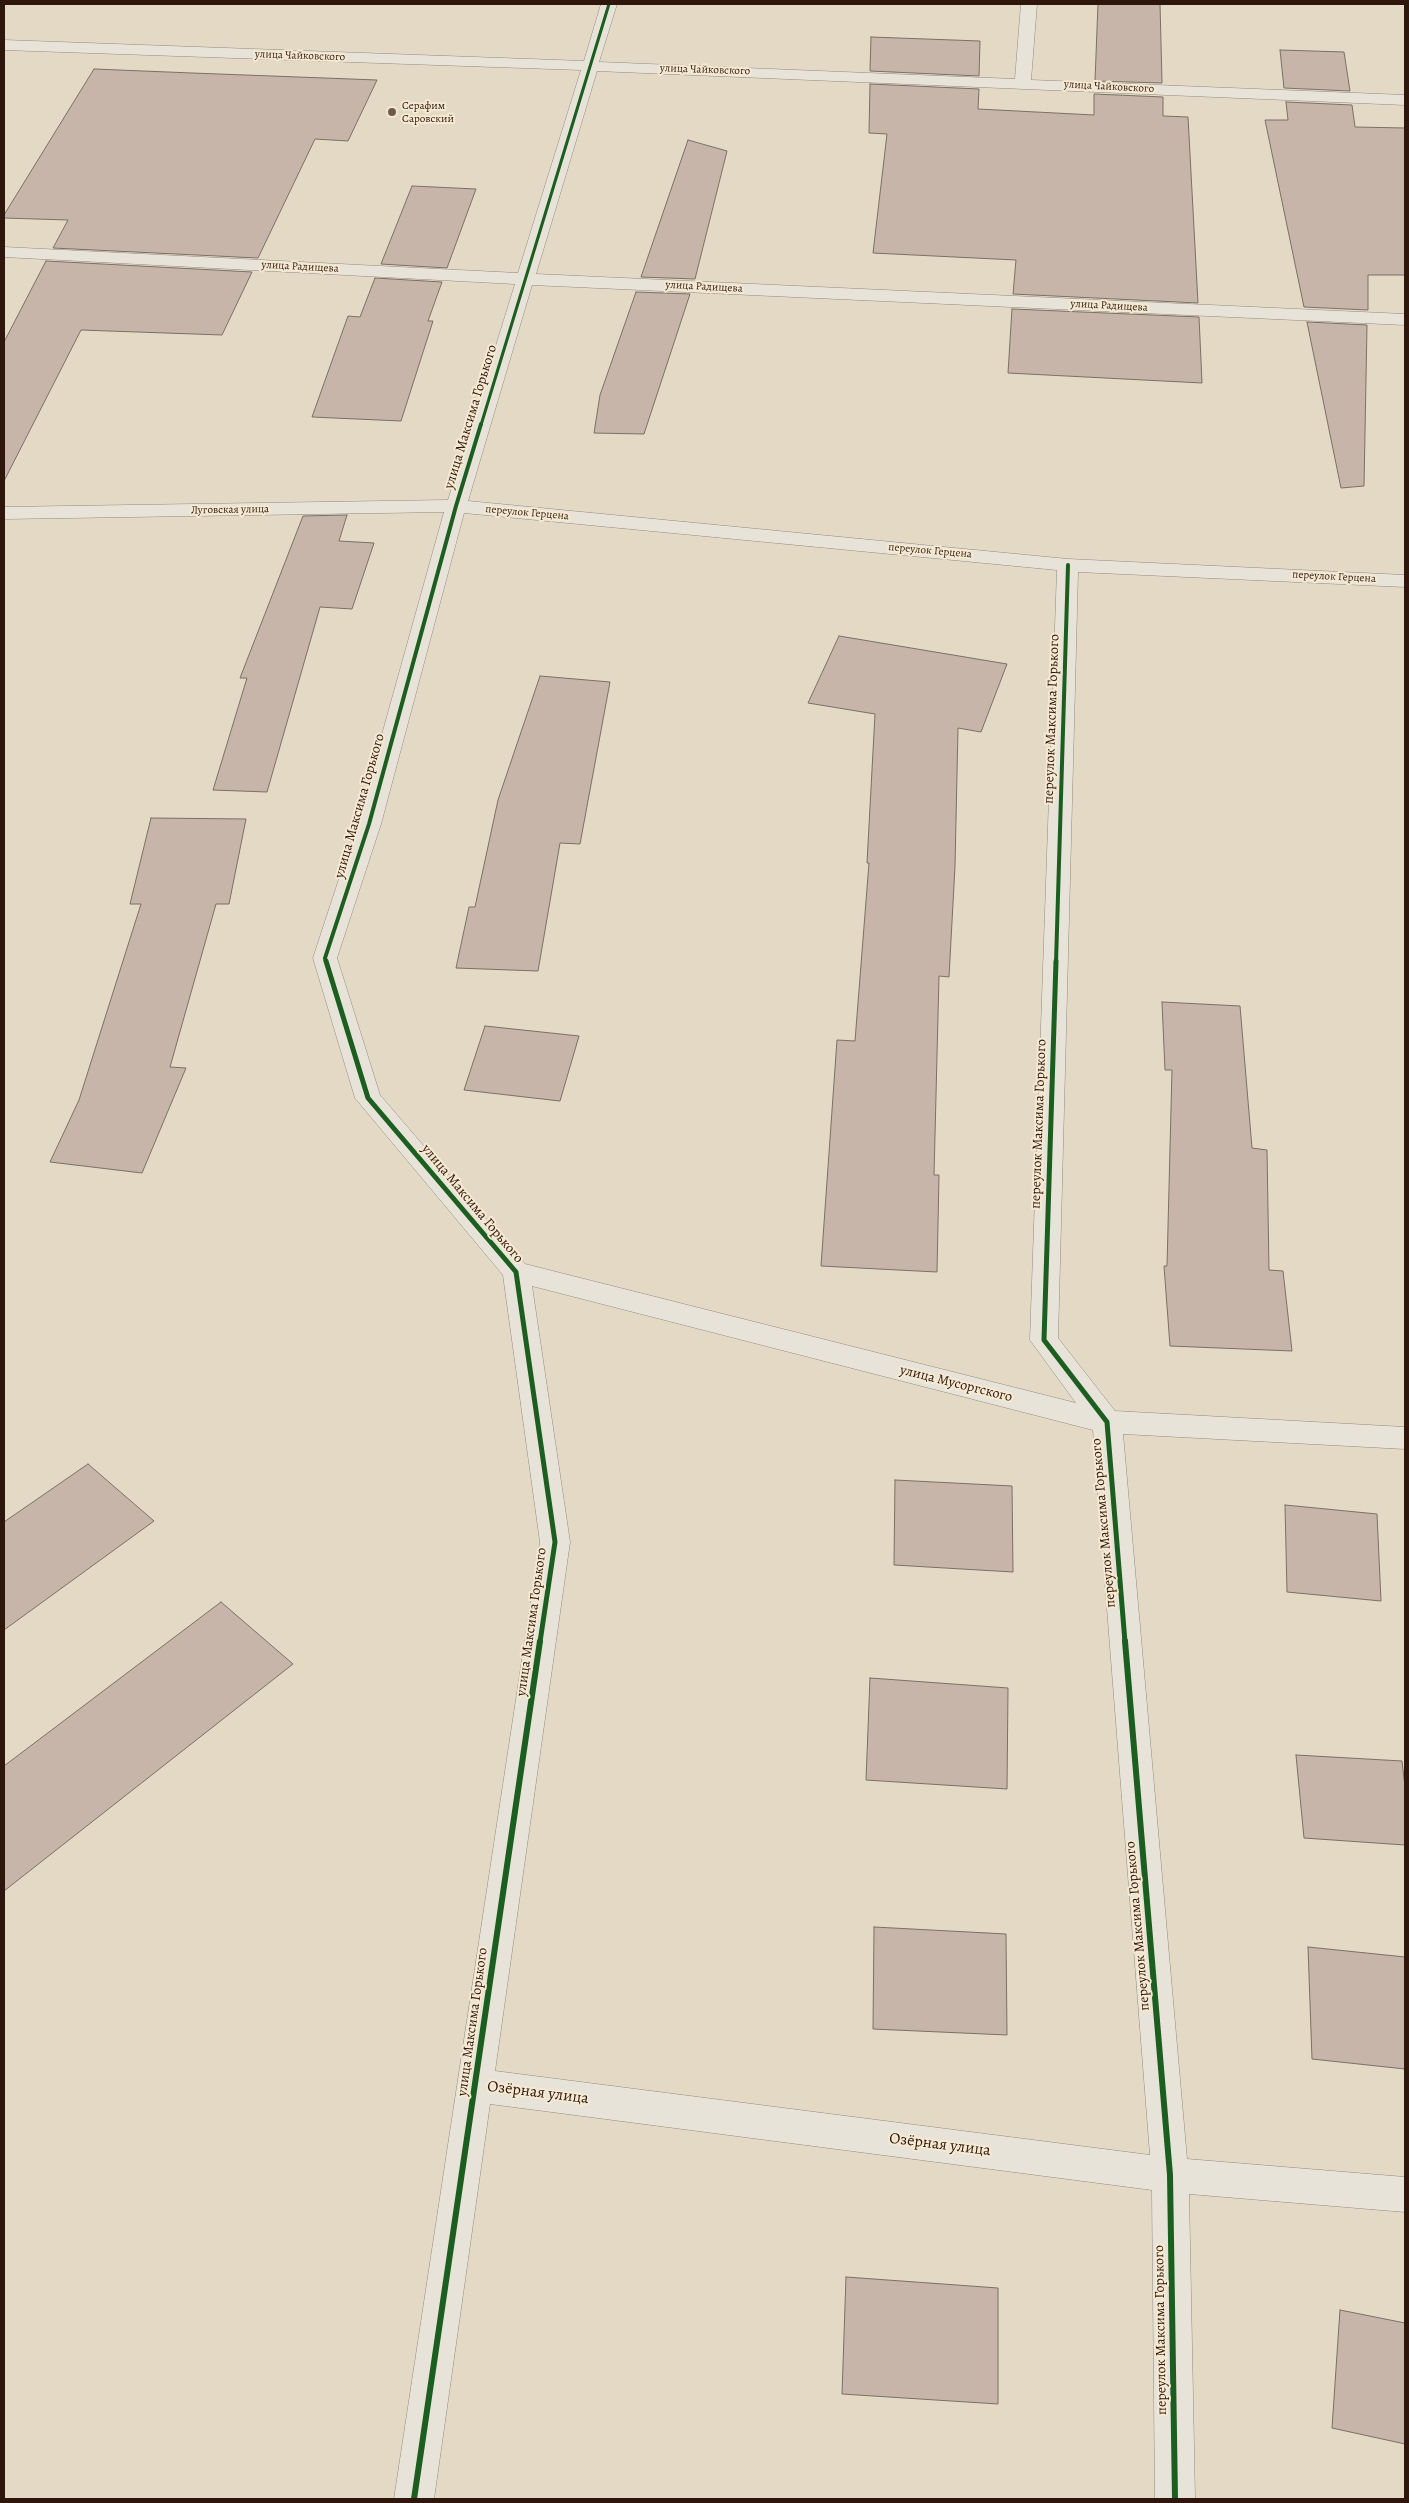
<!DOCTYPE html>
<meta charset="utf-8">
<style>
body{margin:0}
#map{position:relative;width:1409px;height:2503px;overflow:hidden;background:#e3d9c5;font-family:Alegreya,serif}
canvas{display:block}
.frame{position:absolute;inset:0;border:5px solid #2e160d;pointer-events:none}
</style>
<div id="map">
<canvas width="1409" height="2503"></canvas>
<div class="frame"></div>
</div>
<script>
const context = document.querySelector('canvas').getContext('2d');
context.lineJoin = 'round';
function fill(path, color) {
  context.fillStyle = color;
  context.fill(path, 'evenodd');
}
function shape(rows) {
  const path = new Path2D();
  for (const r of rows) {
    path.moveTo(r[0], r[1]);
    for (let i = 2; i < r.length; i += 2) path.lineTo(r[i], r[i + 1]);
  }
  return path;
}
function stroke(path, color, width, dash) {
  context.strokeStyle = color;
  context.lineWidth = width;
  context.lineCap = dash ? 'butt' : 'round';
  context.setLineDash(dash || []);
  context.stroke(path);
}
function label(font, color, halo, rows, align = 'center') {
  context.font = font + ' Alegreya,serif';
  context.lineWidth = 4;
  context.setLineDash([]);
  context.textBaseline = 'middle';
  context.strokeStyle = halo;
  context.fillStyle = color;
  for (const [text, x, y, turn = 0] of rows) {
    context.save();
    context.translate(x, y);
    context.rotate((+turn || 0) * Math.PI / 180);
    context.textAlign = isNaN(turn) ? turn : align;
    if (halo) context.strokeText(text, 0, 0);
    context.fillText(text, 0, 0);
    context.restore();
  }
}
const building = shape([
 [1098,4,1160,4,1162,83,1095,81,1098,4],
 [871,37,980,41,979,76,870,71,871,37],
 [1280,50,1344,52,1350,91,1284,88,1280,50],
 [94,69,192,73,377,80,348,141,315,139,258,258,53,248,68,220,4,218,4,215,94,69],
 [870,84,979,89,978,109,1094,115,1094,94,1163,97,1163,116,1188,117,1198,303,1013,294,1016,260,873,253,887,134,869,133,870,84],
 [1286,102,1352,105,1355,127,1405,128,1405,275,1368,275,1368,310,1304,307,1265,120,1288,120,1286,102],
 [688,140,727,151,695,279,641,277,688,140],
 [412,186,476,189,447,268,381,264,412,186],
 [46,261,252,272,222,335,81,330,4,481,4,342,46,261],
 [375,278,442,282,428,321,433,321,401,421,312,417,348,316,360,317,375,278],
 [636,292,690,294,644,434,594,433,600,395,636,292],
 [1012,309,1199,317,1202,383,1008,373,1012,309],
 [1307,322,1367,325,1364,486,1341,488,1307,322],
 [347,515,339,541,374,543,352,609,320,607,267,792,213,790,247,678,240,678,303,516,347,515],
 [839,636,1007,664,981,732,958,728,955,866,949,977,939,976,934,1175,939,1175,937,1272,821,1266,837,1040,855,1041,869,863,867,863,875,714,808,703,839,636],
 [540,676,610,682,580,844,560,843,538,971,456,968,469,907,475,907,498,800,540,676],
 [151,818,246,819,229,904,216,904,170,1067,186,1068,142,1173,50,1162,79,1100,141,904,130,904,151,818],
 [1162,1002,1240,1006,1252,1148,1267,1150,1269,1270,1283,1271,1292,1351,1170,1346,1164,1266,1167,1266,1172,1070,1165,1070,1162,1002],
 [485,1026,579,1036,560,1101,464,1090,485,1026],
 [88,1464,154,1521,4,1630,4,1522,88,1464],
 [895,1480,1012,1486,1013,1572,894,1565,895,1480],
 [1285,1505,1377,1514,1381,1601,1287,1592,1285,1505],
 [221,1602,293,1664,4,1891,4,1766,221,1602],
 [870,1678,1008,1688,1007,1789,866,1780,870,1678],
 [1296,1755,1402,1761,1405,1787,1405,1845,1304,1838,1296,1755],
 [874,1927,1006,1934,1007,2035,873,2029,874,1927],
 [1308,1947,1405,1957,1405,2069,1312,2059,1308,1947],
 [846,2277,998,2288,998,2404,842,2394,846,2277],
 [1340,2310,1405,2323,1405,2444,1332,2428,1340,2310]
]);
const minor = shape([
 [601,4,617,4,599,62,1015,79,1021,4,1037,4,1031,80,1405,95,1405,105,597,71,536,274,1405,314,1405,325,532,285,468,501,1068,559,1405,575,1405,587,1078,572,1058,1338,1115,1411,1405,1427,1405,1449,1123,1434,1187,2159,1405,2177,1405,2212,1189,2194,1195,2499,1155,2499,1152,2190,490,2104,434,2499,394,2499,540,1542,503,1275,355,1098,313,958,357,824,444,512,4,519,4,507,448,500,515,284,4,257,4,247,518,273,581,70,4,50,4,40,584,61,601,4],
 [464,513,1057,570,1030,1340,1076,1403,525,1264,380,1095,337,958,381,824,464,513],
 [532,1286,1093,1430,1150,2155,495,2071,570,1542,532,1286]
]);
const cyclewayFar3 = shape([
 [481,425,609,4]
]);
const cyclewayFar2 = shape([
 [326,962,325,958,369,824,456,506,481,424],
 [1056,962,1068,565]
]);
const cyclewayFar1 = shape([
 [326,961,368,1098,516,1272,555,1542,540,1642],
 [1056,961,1044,1340,1107,1422,1125,1642]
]);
const cycleway = shape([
 [1125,1641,1170,2175,1175,2499],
 [414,2499,540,1641]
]);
const markers = [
 [392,112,5,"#6d5a4d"]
];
const farStreetnames = [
 ["улица Чайковского",300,56,2],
 ["улица Чайковского",705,70,2],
 ["улица Чайковского",1109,87,3],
 ["улица Радищева",300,267,3],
 ["улица Радищева",704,287,3],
 ["улица Радищева",1109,306,3],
 ["Луговская улица",230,510,-1],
 ["переулок Герцена",527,513,5],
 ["переулок Герцена",930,551,5],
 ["переулок Герцена",1334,577,3]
];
const farPoinames = [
 ["Серафим",402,106],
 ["Саровский",402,119]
];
const streetNames = [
 ["улица Максима Горького",471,417,-73],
 ["переулок Максима Горького",1052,719,-88],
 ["улица Максима Горького",360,806,-74],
 ["переулок Максима Горького",1039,1124,-88],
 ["улица Максима Горького",472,1204,50],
 ["улица Мусоргского",956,1384,14],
 ["переулок Максима Горького",1104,1523,-95],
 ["улица Максима Горького",532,1622,-82],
 ["переулок Максима Горького",1138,1926,-95],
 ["улица Максима Горького",473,2022,-82],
 ["переулок Максима Горького",1161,2330,-91]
];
const nearStreetnames = [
 ["Озёрная улица",538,2093,7],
 ["Озёрная улица",940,2145,7]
];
fill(building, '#c8b5aa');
stroke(building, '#797066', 1);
stroke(minor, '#938a7e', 1);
fill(minor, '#e8e3d9');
stroke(cyclewayFar3, '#1b5e20', 3);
stroke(cyclewayFar2, '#1b5e20', 4);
stroke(cyclewayFar1, '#1b5e20', 5);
stroke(cycleway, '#1b5e20', 6);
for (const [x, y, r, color] of markers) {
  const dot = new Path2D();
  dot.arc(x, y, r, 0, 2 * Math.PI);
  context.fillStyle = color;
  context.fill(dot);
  stroke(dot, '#f5ead1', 2);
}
label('11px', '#2e160d', '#f5ead1', farStreetnames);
label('11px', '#2e160d', '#f5ead1', farPoinames, 'left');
label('14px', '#2e160d', '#f5ead1', streetNames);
label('16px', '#2e160d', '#f5ead1', nearStreetnames);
</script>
